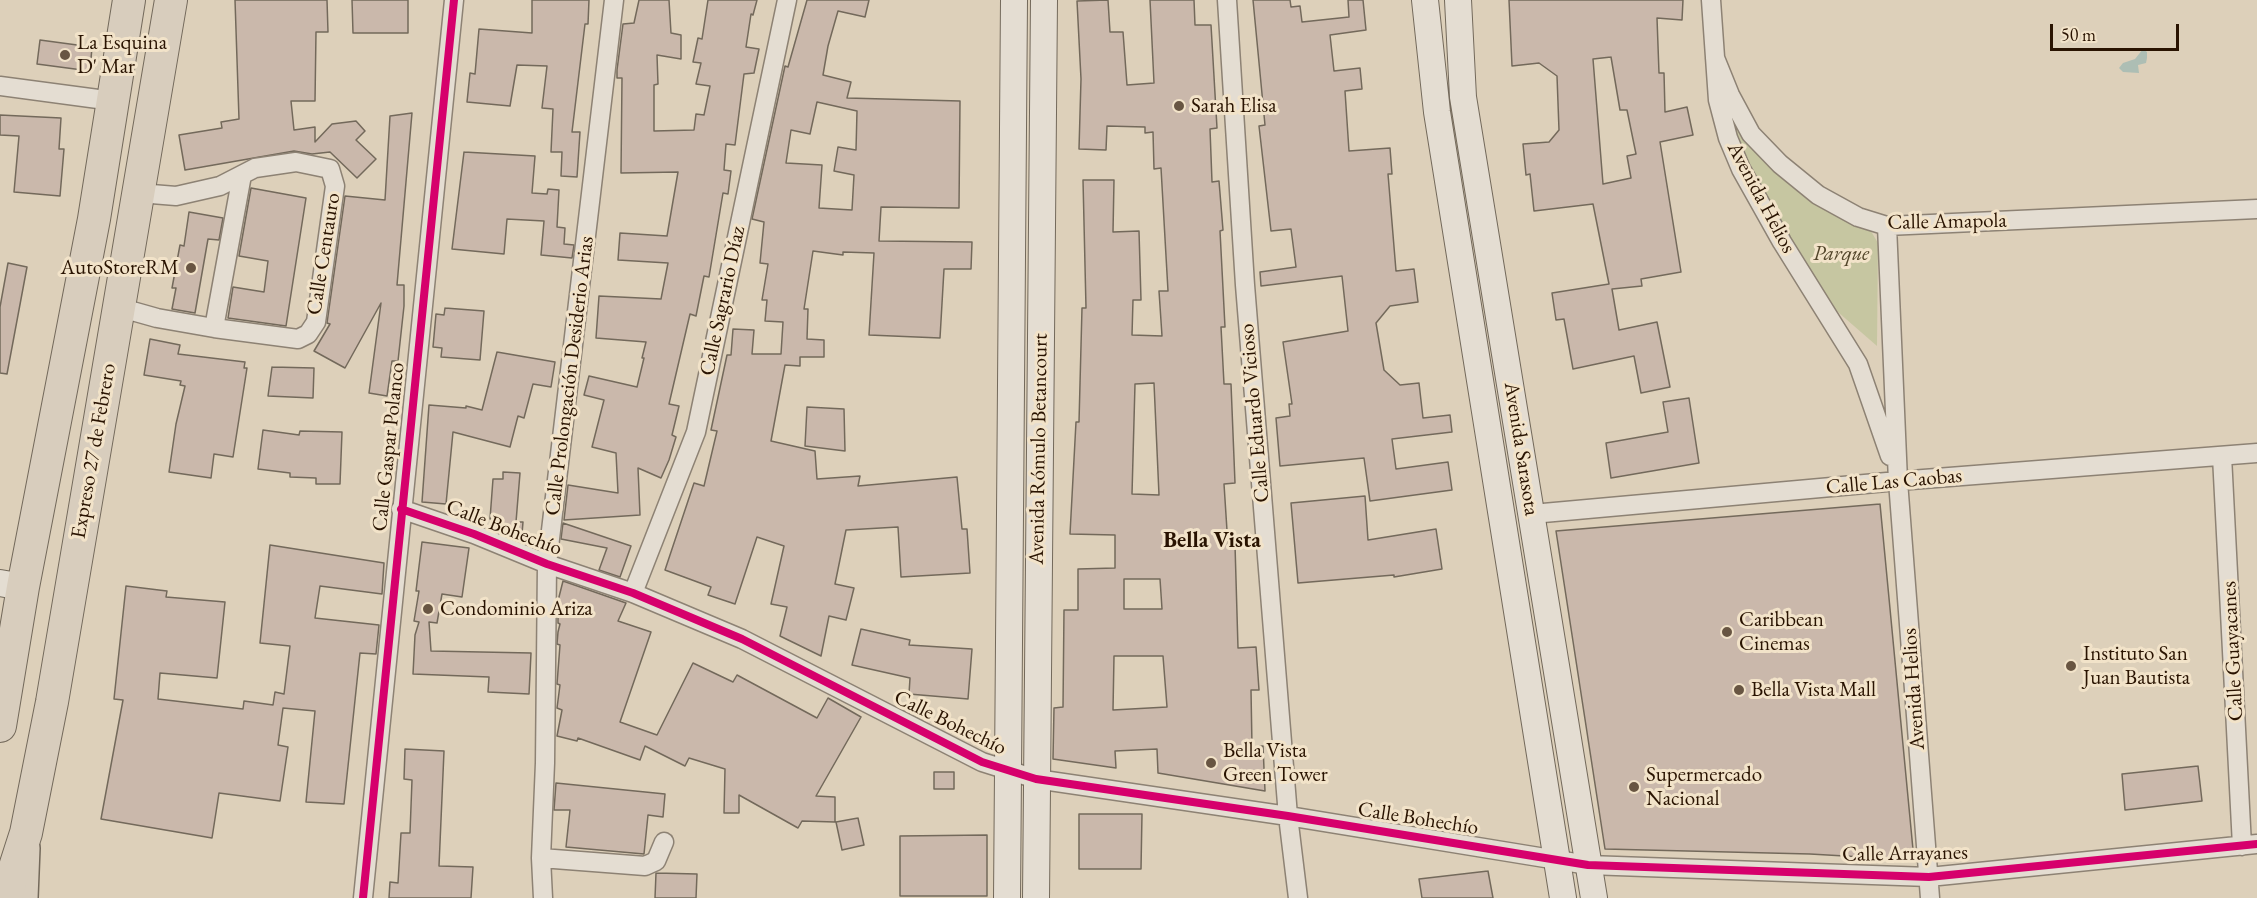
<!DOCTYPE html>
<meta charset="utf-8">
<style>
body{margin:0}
#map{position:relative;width:2257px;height:898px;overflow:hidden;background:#ddd0ba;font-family:"EB Garamond",serif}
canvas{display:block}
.scale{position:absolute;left:2050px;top:24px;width:129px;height:27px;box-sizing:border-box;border:3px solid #291301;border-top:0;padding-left:8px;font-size:18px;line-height:21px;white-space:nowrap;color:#291301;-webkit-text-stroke:4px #f2e3c9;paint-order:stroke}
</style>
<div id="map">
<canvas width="2257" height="898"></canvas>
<div class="scale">50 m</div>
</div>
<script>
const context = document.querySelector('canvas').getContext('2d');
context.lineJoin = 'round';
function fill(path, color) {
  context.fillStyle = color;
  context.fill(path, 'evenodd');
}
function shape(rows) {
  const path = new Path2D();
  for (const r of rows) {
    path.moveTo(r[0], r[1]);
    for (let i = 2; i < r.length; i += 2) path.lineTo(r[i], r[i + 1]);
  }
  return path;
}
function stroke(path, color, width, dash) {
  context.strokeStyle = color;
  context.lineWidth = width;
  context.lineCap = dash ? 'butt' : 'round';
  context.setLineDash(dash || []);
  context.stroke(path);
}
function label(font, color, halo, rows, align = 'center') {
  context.font = font + ' "EB Garamond",serif';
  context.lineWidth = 6;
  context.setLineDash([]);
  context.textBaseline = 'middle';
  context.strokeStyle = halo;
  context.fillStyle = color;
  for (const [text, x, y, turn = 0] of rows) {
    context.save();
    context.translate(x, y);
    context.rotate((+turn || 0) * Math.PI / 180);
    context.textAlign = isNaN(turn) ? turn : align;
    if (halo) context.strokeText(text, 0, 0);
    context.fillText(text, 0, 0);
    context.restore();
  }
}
const green = shape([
 [1732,127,1869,228,1878,243,1877,346,1831,306,1772,210]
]);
const water = shape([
 [2143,49,2147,52,2147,58,2146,63,2138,65,2139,73,2123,72,2119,68,2123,63,2135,59]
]);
const building = shape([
 [235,0,327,0,328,32,316,32,315,101,291,101,294,130,315,127,315,142,332,124,356,121,365,131,356,140,376,159,357,178,330,152,312,154,294,151,185,170,179,135,222,128,221,122,239,119,235,0],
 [352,0,408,0,408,33,353,33,352,0],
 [532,0,589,0,588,24,585,24,572,132,580,132,577,177,561,176,562,152,551,152,553,109,542,108,547,66,517,65,510,106,467,102,470,73,475,74,479,29,532,33,532,0],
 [639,0,669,0,671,33,681,35,681,59,657,55,658,84,654,85,654,131,694,130,696,114,704,115,710,86,696,84,701,63,693,62,698,38,702,39,708,0,757,0,753,15,751,14,746,47,759,49,754,73,744,74,735,145,726,144,724,170,731,171,728,194,723,193,709,277,704,276,696,316,690,314,669,404,679,406,672,435,676,437,669,460,661,478,638,468,640,515,564,520,568,485,618,493,616,453,592,447,604,400,584,395,589,376,637,387,644,358,642,358,646,342,596,338,599,296,661,299,668,263,618,260,620,233,667,236,678,172,621,173,622,78,617,78,617,70,623,24,634,23,639,0],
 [807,0,869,0,865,17,838,11,828,46,823,75,851,82,847,98,960,101,959,208,881,207,879,241,972,242,971,269,944,269,940,338,869,335,874,253,843,252,843,255,813,251,804,309,808,309,807,339,824,340,824,357,800,357,800,366,785,365,771,441,815,451,817,479,860,476,858,486,957,477,962,529,967,529,970,573,901,577,898,527,846,530,835,584,854,588,846,620,829,616,821,656,780,636,787,607,771,604,784,546,757,537,735,604,708,595,711,587,665,570,694,483,704,486,717,431,711,430,727,355,731,355,733,329,754,330,752,354,781,354,783,322,765,321,767,300,762,300,768,264,760,263,764,222,752,219,785,66,788,67,807,0],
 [817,102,857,111,856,150,838,147,834,171,854,175,852,210,819,208,822,165,786,163,791,130,810,134,817,102],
 [1108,0,1110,32,1123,32,1127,85,1154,83,1150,0,1194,0,1195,25,1211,25,1217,128,1210,129,1212,182,1219,181,1223,230,1220,231,1225,327,1221,327,1224,384,1231,384,1235,483,1224,484,1228,546,1235,545,1238,648,1256,647,1259,690,1251,690,1252,747,1263,746,1265,791,1158,773,1157,749,1115,751,1116,768,1053,759,1054,708,1063,707,1064,610,1078,610,1078,569,1115,568,1115,535,1070,534,1076,422,1079,422,1082,308,1086,308,1083,180,1114,180,1113,232,1139,231,1141,300,1133,300,1132,335,1162,336,1159,291,1168,291,1161,168,1154,169,1153,132,1145,133,1145,127,1107,126,1106,150,1079,149,1081,79,1077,1,1108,0],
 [1154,383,1159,495,1132,494,1135,384,1154,383],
 [1124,579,1160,579,1162,609,1124,609,1124,579],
 [1114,656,1163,656,1167,707,1113,710,1114,656],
 [1253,0,1290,0,1291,7,1300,6,1302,22,1349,17,1348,0,1363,0,1366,30,1330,35,1334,71,1360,68,1362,89,1345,91,1349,151,1390,148,1392,174,1388,174,1396,271,1414,269,1418,302,1390,306,1376,323,1384,370,1400,385,1419,383,1423,418,1450,415,1452,432,1392,439,1396,469,1448,462,1452,490,1370,501,1364,458,1280,466,1276,418,1290,416,1289,404,1292,404,1283,342,1348,331,1342,276,1261,286,1260,272,1296,267,1291,229,1271,231,1259,126,1265,125,1253,0],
 [1509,0,1683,0,1682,20,1657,18,1659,73,1664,73,1665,112,1687,107,1693,135,1660,142,1681,272,1641,279,1642,286,1612,289,1619,330,1657,322,1670,387,1641,393,1634,356,1573,369,1564,319,1556,320,1552,293,1609,284,1593,204,1534,211,1530,174,1526,175,1523,144,1549,142,1559,130,1557,76,1539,63,1512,66,1509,0],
 [1611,57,1620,110,1627,110,1636,154,1627,156,1631,178,1603,184,1593,59,1611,57],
 [40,40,92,47,90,71,37,64,40,40],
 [412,113,397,285,404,285,404,306,398,361,392,361,387,396,369,393,381,303,345,368,314,351,330,324,327,323,345,196,385,200,390,116,412,113],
 [0,115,61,118,59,149,64,149,60,196,14,192,19,136,0,135,0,115],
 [464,152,535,156,532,193,547,194,548,189,559,190,557,227,565,228,564,244,574,245,572,258,541,255,544,221,507,219,504,254,452,249,464,152],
 [251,188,306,198,286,326,228,318,233,287,264,292,268,261,239,256,251,188],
 [189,212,223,218,219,240,208,239,195,313,172,309,176,288,172,288,180,245,184,246,189,212],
 [8,263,27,267,7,374,0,373,0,307,8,263],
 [445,308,484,311,480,360,441,357,442,348,433,347,436,314,444,315,445,308],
 [150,339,180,345,178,354,245,362,244,368,247,368,233,457,214,454,211,478,169,472,176,424,185,386,180,385,181,381,144,375,150,339],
 [497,352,555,362,551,387,533,384,524,418,518,416,510,447,453,432,446,504,422,502,429,405,466,408,466,406,482,410,497,352],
 [272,367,314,368,313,398,268,396,272,367],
 [1689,398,1699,463,1611,478,1606,443,1668,432,1663,402,1689,398],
 [807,407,844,409,845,451,805,446,807,407],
 [263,430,299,435,300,431,342,432,340,484,316,484,316,478,290,477,290,473,258,469,263,430],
 [503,472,520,473,516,522,523,522,522,534,511,537,498,532,501,520,490,519,493,479,503,479,503,472],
 [1365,496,1368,540,1436,529,1442,569,1394,577,1394,575,1298,583,1291,503,1365,496],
 [1880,504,1914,860,1810,854,1605,849,1556,531,1880,504],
 [563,523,631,546,620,577,599,570,607,548,561,539,563,523],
 [422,542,469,548,462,597,442,594,437,623,429,622,431,651,531,653,529,694,488,692,489,677,413,674,415,635,419,622,414,621,419,591,416,591,422,542],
 [270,545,384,563,382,594,320,586,315,618,379,625,376,654,360,653,344,804,306,802,315,711,283,708,278,745,288,747,280,801,219,793,212,838,101,819,123,700,114,699,126,586,167,591,166,597,225,602,217,678,160,673,158,699,243,709,244,701,273,705,275,692,284,694,290,646,260,643,270,545],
 [563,581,626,603,618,621,651,632,620,722,657,735,693,663,733,682,737,675,817,718,828,698,861,717,816,796,835,797,835,822,802,821,798,828,739,795,739,813,724,813,725,769,689,758,685,766,645,746,640,760,578,738,577,741,557,736,562,710,557,708,560,685,557,684,560,645,557,644,558,632,560,624,558,623,558,601,563,581],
 [861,629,910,640,909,645,972,649,968,699,909,694,910,678,852,665,861,629],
 [405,749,444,751,439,866,473,867,471,898,389,898,390,882,398,883,401,833,410,833,412,780,404,779,405,749],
 [2198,766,2202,801,2125,810,2122,774,2198,766],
 [934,772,954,772,954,789,934,789,934,772],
 [556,783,665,794,663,817,648,815,644,854,566,847,570,810,554,810,556,783],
 [1079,814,1142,814,1141,869,1079,869,1079,814],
 [858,818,864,845,842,850,836,822,858,818],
 [987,835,987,896,900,896,900,836,987,835],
 [1488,871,1493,898,1422,898,1419,879,1488,871],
 [656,873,697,874,696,898,655,898,656,873]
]);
const street = shape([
 [1227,0,1245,285,1288,816,1298,898],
 [1711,0,1718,100,1728,138,1741,169,1782,242,1858,364,1890,456],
 [1715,58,1730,95,1751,134,1780,164,1818,195,1858,217,1887,226,2257,209],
 [0,86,113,101],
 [1887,226,1898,481,1930,898],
 [118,307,157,318,214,328,298,339,308,334,316,322,335,186,330,169,296,162,255,168,220,186,176,196,139,193],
 [214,328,242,175],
 [2222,456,2242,846],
 [401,509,474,534,547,564,633,593,742,639,982,762,1036,779,1288,816,1588,865,1929,877,2257,844],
 [1532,514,1898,481,2257,453],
 [633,593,696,432,787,0],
 [541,858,645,866,656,861,664,842],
 [363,898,454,0],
 [543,898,541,858,545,763,547,564,614,0]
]);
const secondary = shape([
 [1425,0,1437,112,1563,898],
 [1458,0,1463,97,1594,898],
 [0,583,23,587],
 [1007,898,1014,0],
 [1036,898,1044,0]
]);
const primary = shape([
 [24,898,26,848]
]);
const highway = shape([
 [0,726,23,587,94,219,129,0],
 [5,898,26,833,52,702,171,0]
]);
const cycleway = shape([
 [401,509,474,534,547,564,633,593,742,639,982,762,1036,779,1288,816,1588,865,1929,877,2257,844],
 [363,898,454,0]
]);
const markers = [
 [65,55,6,"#685542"],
 [1179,106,6,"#685542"],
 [191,268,6,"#685542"],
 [428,609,6,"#685542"],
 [1727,632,6,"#685542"],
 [2071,666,6,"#685542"],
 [1739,690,6,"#685542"],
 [1211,763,6,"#685542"],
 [1634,787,6,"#685542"]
];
const poiNames = [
 ["La Esquina",77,43],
 ["D' Mar",77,67],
 ["Sarah Elisa",1191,106],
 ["AutoStoreRM",179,268,"right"],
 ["Condominio Ariza",440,609],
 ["Caribbean",1739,620],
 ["Cinemas",1739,644],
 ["Instituto San",2083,654],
 ["Juan Bautista",2083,678],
 ["Bella Vista Mall",1751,690],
 ["Bella Vista",1223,751],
 ["Green Tower",1223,775],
 ["Supermercado",1646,775],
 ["Nacional",1646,799]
];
const streetNames = [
 ["Avenida Helios",1761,198,62],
 ["Calle Amapola",1947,222,-1],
 ["Calle Centauro",324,254,-81],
 ["Calle Sagrario Díaz",723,301,-78],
 ["Calle Prolongación Desiderio Arias",570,376,-83],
 ["Calle Eduardo Vicioso",1255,413,-95],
 ["Calle Gaspar Polanco",389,447,-84],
 ["Avenida Rómulo Betancourt",1039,449,-89],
 ["Avenida Sarasota",1521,449,81],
 ["Expreso 27 de Febrero",94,451,-80],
 ["Calle Las Caobas",1894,482,-5],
 ["Calle Bohechío",504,528,21],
 ["Calle Guayacanes",2233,651,-93],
 ["Avenida Helios",1914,689,-94],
 ["Calle Bohechío",950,723,26],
 ["Calle Bohechío",1418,819,9],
 ["Calle Arrayanes",1905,854,-1]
];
const parkNames = [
 ["Parque",1841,254]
];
const neighbourhoodNames = [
 ["Bella Vista",1212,541]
];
fill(green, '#c6c6a1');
fill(water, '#adbeb4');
fill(building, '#cab8ab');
stroke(building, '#73695b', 1.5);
stroke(street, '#8d8274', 21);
stroke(secondary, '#73695b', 28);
stroke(primary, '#73695b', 30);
stroke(highway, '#73695b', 34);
stroke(street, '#e4ddd2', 18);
stroke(secondary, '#e4ddd2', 26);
stroke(primary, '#d8cdbd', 27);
stroke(highway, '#d8cdbd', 32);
stroke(cycleway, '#d6006c', 8);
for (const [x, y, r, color] of markers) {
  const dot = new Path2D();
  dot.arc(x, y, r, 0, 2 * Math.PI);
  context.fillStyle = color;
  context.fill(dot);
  stroke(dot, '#f2e3c9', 2);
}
label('21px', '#291301', '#f2e3c9', poiNames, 'left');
label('21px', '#291301', '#f2e3c9', streetNames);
label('italic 21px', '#53462b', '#f2e3c9', parkNames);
label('bold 22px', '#291301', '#f2e3c9', neighbourhoodNames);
</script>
